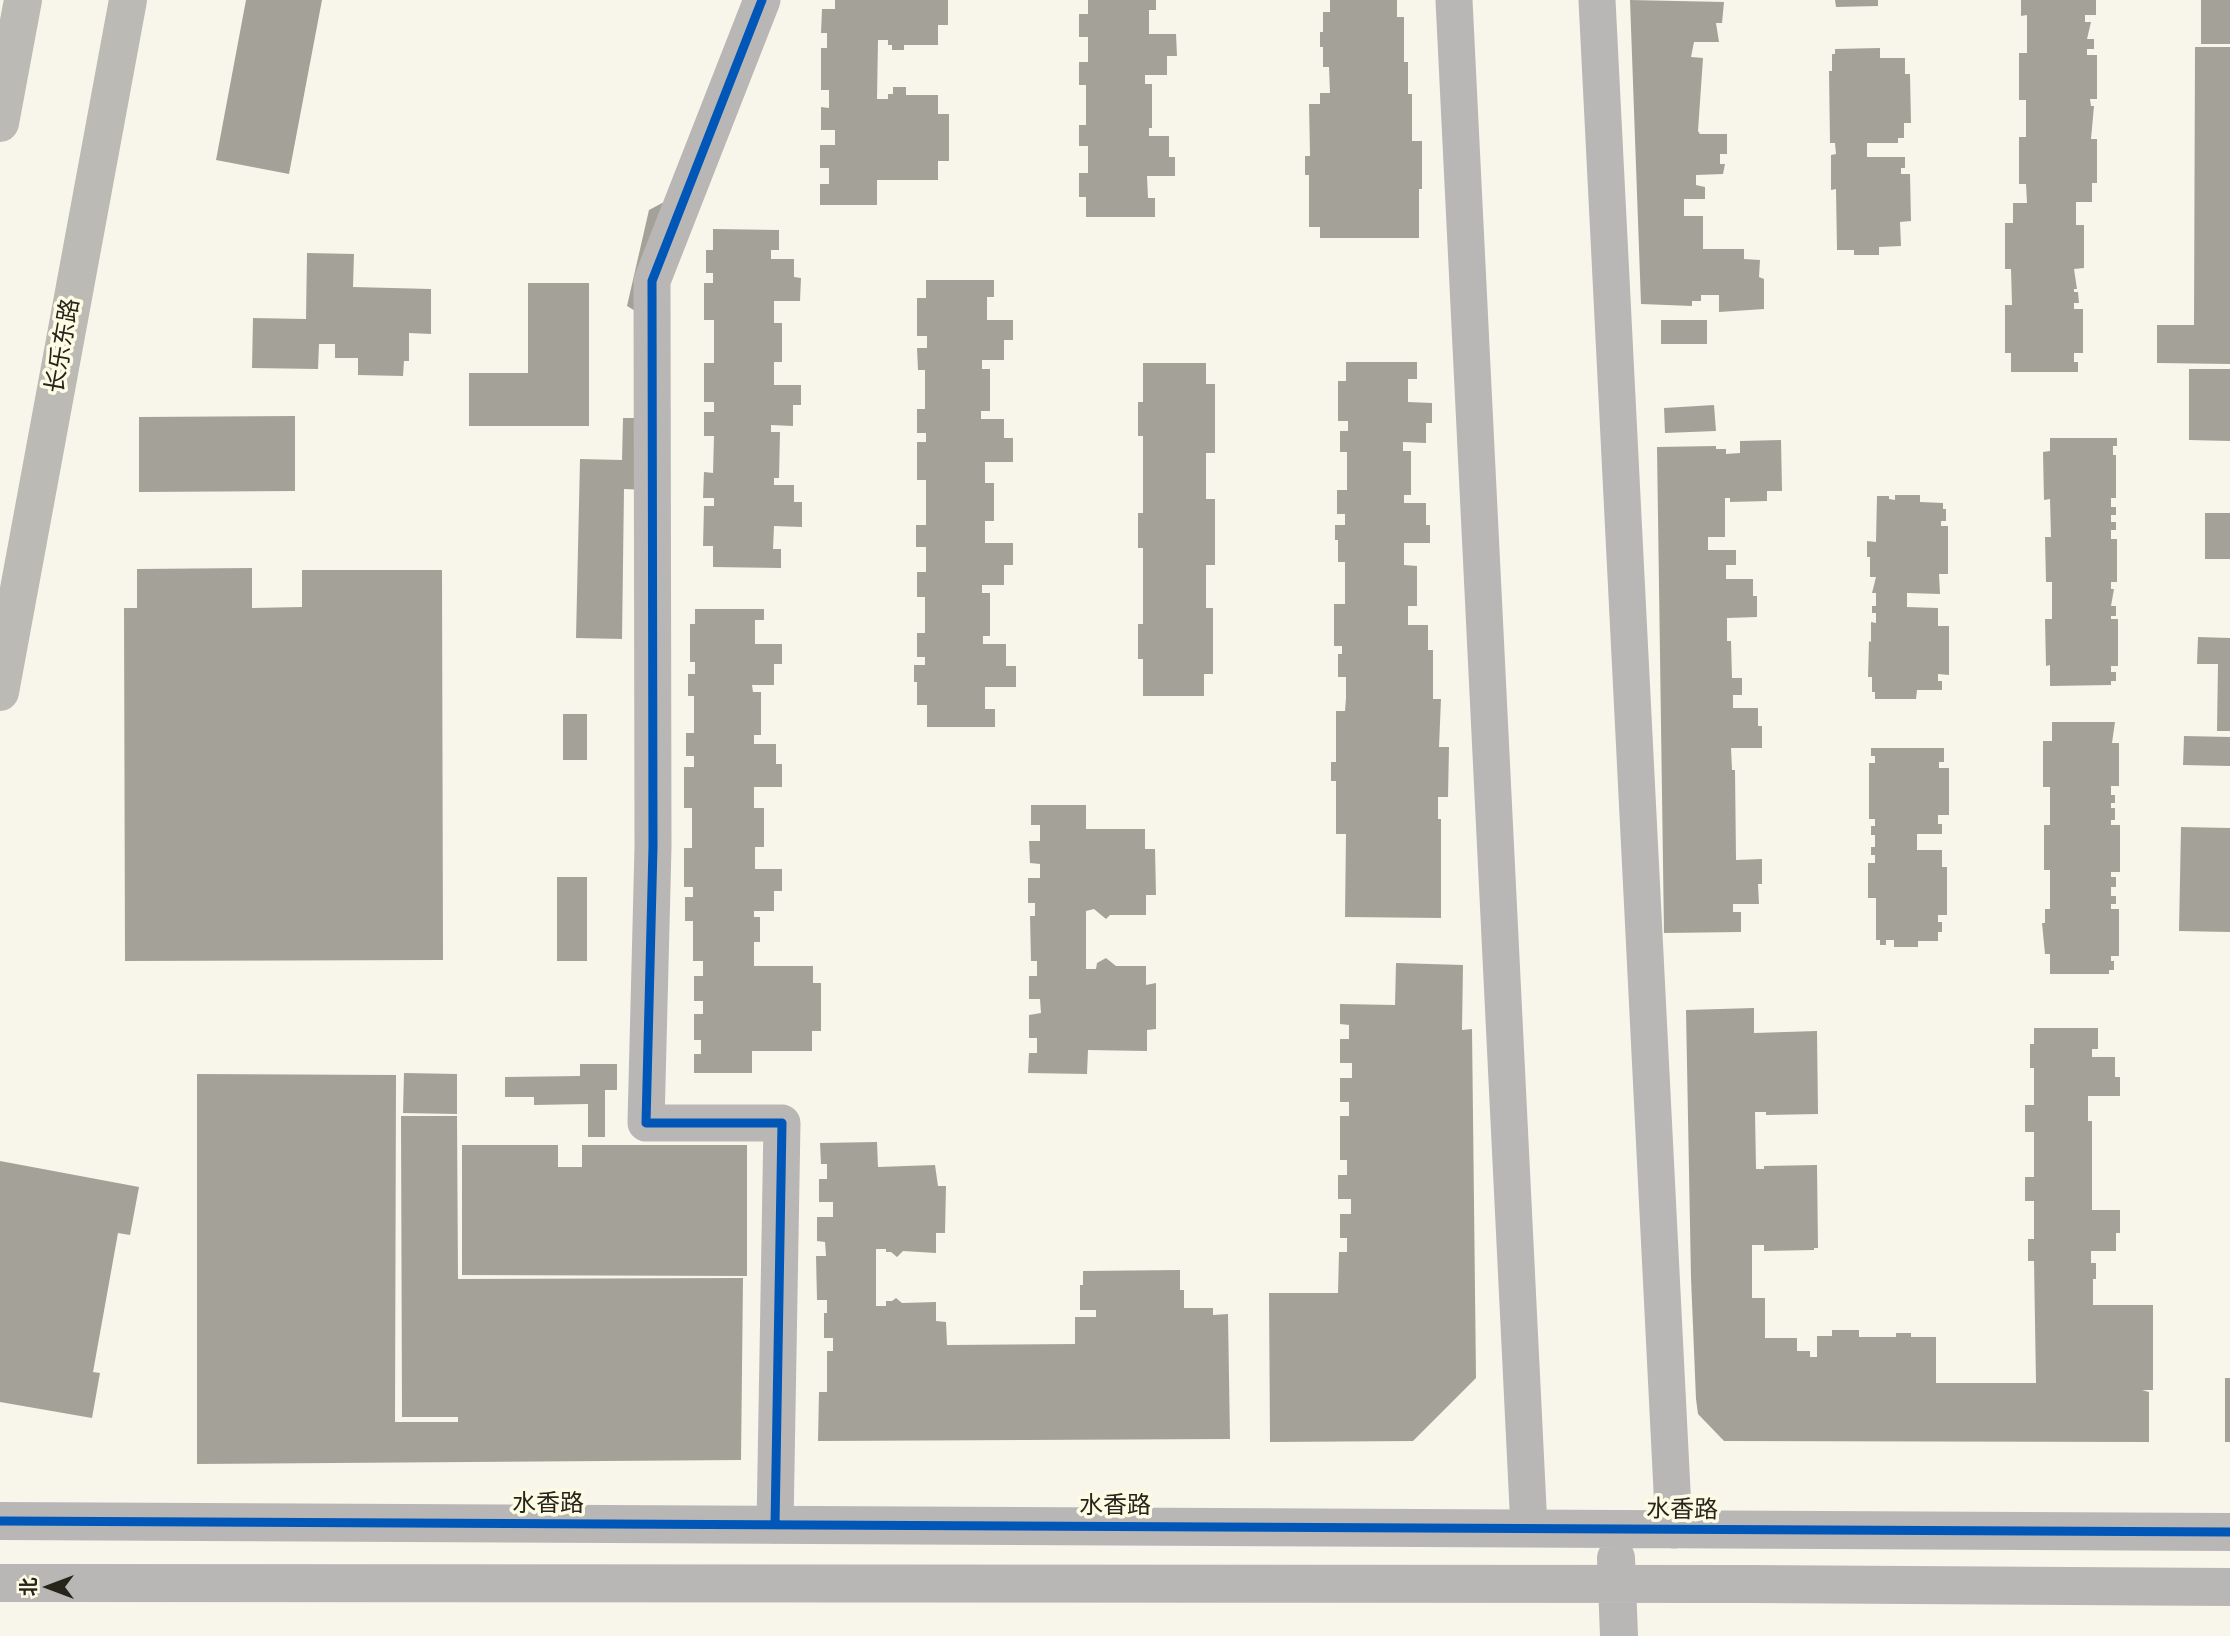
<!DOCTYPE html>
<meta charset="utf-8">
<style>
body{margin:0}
#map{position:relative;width:2230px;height:1636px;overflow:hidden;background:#f8f6ea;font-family:"Source Serif 4","Noto Sans SC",serif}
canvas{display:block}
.north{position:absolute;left:14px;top:1552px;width:70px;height:70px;-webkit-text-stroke:5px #fefbe4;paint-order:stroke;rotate:270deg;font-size:19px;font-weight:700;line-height:28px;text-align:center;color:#27251b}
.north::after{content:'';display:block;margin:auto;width:24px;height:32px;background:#27251b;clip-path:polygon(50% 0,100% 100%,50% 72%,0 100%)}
</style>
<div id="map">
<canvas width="2230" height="1636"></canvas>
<div class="north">北</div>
</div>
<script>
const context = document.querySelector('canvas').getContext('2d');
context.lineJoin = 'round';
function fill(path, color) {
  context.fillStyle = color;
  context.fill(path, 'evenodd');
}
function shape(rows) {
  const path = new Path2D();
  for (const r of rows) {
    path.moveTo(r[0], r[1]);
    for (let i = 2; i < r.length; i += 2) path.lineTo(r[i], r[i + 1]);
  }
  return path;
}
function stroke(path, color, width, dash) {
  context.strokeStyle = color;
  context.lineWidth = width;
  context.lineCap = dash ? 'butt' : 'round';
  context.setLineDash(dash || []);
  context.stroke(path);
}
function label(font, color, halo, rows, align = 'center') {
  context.font = font + ' "Source Serif 4","Noto Sans SC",serif';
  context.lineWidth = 7;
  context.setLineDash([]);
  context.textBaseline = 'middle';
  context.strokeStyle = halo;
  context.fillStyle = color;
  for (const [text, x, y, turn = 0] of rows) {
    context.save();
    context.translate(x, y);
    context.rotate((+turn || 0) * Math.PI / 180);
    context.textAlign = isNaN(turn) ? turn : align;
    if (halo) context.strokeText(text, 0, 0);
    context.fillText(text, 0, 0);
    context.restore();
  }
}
const building = shape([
 [246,0,322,0,289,174,216,160],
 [835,0,948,0,948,25,938,25,938,45,904,45,904,50,892,50,892,45,888,45,888,40,878,40,877,99,888,99,888,94,893,94,893,87,906,87,906,95,938,95,938,114,949,114,949,161,938,161,938,180,877,180,877,205,820,205,820,184,829,184,829,168,820,168,820,145,835,145,835,130,821,130,821,107,829,108,829,90,821,90,821,48,827,48,827,33,821,33,822,9,835,9],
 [1088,0,1156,0,1156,10,1149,10,1149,34,1176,34,1177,56,1167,56,1167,75,1145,75,1145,84,1152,84,1152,128,1149,128,1149,136,1169,136,1169,157,1175,157,1175,176,1147,176,1148,198,1155,198,1155,217,1086,217,1086,197,1079,197,1079,173,1088,173,1088,146,1079,146,1079,125,1086,125,1086,85,1079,85,1079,62,1088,62,1088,37,1079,37,1079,14,1088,14],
 [1330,0,1397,0,1397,17,1404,17,1404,62,1408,62,1408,94,1412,94,1412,141,1422,141,1422,189,1419,189,1419,238,1320,238,1320,227,1309,227,1309,175,1305,175,1305,156,1310,156,1309,104,1320,104,1320,93,1330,93,1329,67,1323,67,1323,47,1320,47,1320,32,1323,32,1323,12,1330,12],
 [1630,0,1724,2,1722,23,1716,23,1719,42,1694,42,1691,57,1703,58,1698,131,1700,134,1727,134,1727,154,1720,154,1720,164,1725,164,1723,174,1696,175,1696,185,1705,187,1705,199,1684,199,1684,216,1703,216,1703,249,1744,249,1744,259,1760,260,1759,277,1764,279,1764,309,1719,312,1719,295,1701,295,1701,301,1692,301,1692,306,1641,304],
 [1835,0,1878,0,1878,6,1836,7],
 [2021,0,2096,0,2096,15,2085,15,2085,22,2091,22,2087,39,2094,39,2094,49,2087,49,2087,55,2097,55,2097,99,2090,99,2091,106,2094,106,2091,139,2097,139,2097,183,2092,183,2092,202,2076,202,2076,225,2084,225,2084,268,2074,269,2077,289,2074,289,2074,292,2078,292,2079,303,2074,303,2074,309,2083,309,2083,353,2074,353,2074,362,2078,362,2078,372,2011,372,2011,353,2005,353,2005,305,2012,305,2011,269,2005,269,2005,223,2013,223,2013,203,2027,203,2026,184,2019,184,2019,137,2026,137,2026,100,2019,100,2019,53,2027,53,2027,15,2021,16],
 [2201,0,2230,0,2230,44,2201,44],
 [2195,47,2230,47,2230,364,2157,363,2157,325,2194,325],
 [1880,48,1880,58,1905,58,1905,74,1910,74,1911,123,1904,123,1904,138,1898,138,1898,143,1867,143,1867,157,1905,157,1905,168,1901,168,1901,174,1910,174,1911,221,1900,222,1901,246,1879,247,1879,255,1854,255,1854,250,1837,250,1836,189,1831,190,1831,155,1836,154,1835,143,1830,143,1829,71,1832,71,1832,54,1835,54,1835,49],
 [685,191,642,315,627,306,649,210],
 [713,229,779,230,779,250,771,250,771,259,794,259,794,277,801,278,800,301,774,301,774,323,782,323,782,362,774,362,774,385,801,385,801,405,793,405,793,426,771,425,771,432,780,432,779,478,774,478,774,485,794,485,794,502,802,502,802,527,774,526,773,549,781,549,781,568,713,567,713,546,703,546,704,506,714,506,714,498,703,498,704,472,713,473,714,436,704,436,704,412,714,412,714,402,704,402,704,363,714,363,714,320,704,320,704,283,713,283,713,273,706,273,706,250,713,250],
 [307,253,354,254,353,287,431,289,431,334,409,333,409,361,404,361,403,376,358,375,358,358,335,358,335,344,319,344,318,369,252,368,253,318,306,319],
 [926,280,994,280,994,297,987,297,987,320,1013,320,1013,340,1004,340,1004,360,982,360,982,369,990,369,990,411,981,411,981,419,1004,419,1004,438,1013,438,1013,462,985,462,985,483,994,483,994,521,985,521,985,543,1013,543,1013,565,1004,565,1004,585,982,585,982,593,990,593,990,636,983,636,983,644,1006,644,1006,666,1016,666,1016,687,985,687,985,709,995,709,995,727,927,727,927,705,917,705,917,682,914,682,914,665,925,665,925,657,917,657,917,633,925,633,925,597,917,597,917,572,926,572,926,547,916,547,916,525,926,525,926,480,917,480,917,442,926,442,926,433,917,433,917,409,925,409,925,370,918,370,917,348,927,348,927,336,917,336,917,298,926,298],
 [528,283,589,283,589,426,469,426,469,373,528,373],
 [1661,320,1707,320,1707,344,1661,344],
 [1346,362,1417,362,1417,379,1408,379,1408,402,1432,403,1432,423,1426,423,1426,443,1403,442,1403,451,1411,451,1411,495,1404,495,1404,503,1426,503,1426,525,1430,525,1430,543,1404,543,1404,565,1417,566,1417,606,1408,606,1408,625,1428,625,1428,650,1433,650,1433,699,1441,699,1439,747,1449,747,1448,797,1438,797,1438,819,1441,819,1441,918,1345,917,1346,834,1336,834,1336,781,1331,781,1331,762,1336,762,1336,711,1345,711,1346,698,1346,677,1338,677,1338,654,1342,654,1342,646,1334,646,1334,604,1345,604,1345,562,1338,562,1338,540,1335,540,1335,525,1345,525,1345,514,1337,514,1337,490,1347,490,1347,452,1340,452,1340,431,1348,431,1348,421,1338,421,1338,381,1346,381],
 [1143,363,1206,363,1206,384,1215,384,1215,453,1206,453,1206,499,1215,499,1215,565,1206,565,1206,608,1213,608,1213,674,1204,674,1204,696,1143,696,1143,659,1138,659,1138,624,1143,624,1143,548,1138,548,1138,513,1143,513,1143,436,1138,436,1138,402,1143,402],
 [2189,369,2230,369,2230,441,2189,440],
 [1714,405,1716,431,1665,433,1664,408],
 [295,416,295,491,139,492,139,417],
 [623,418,648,418,647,490,624,489,622,639,576,638,580,459,622,460],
 [2050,438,2117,438,2117,446,2113,446,2113,455,2116,455,2116,498,2111,498,2111,507,2116,507,2116,515,2111,515,2111,522,2116,522,2116,530,2111,530,2111,539,2117,539,2117,582,2111,582,2111,589,2114,589,2111,606,2116,606,2116,616,2111,616,2111,619,2118,619,2118,666,2111,666,2111,672,2116,672,2116,681,2111,681,2111,685,2050,686,2050,665,2046,666,2045,619,2052,619,2052,582,2046,582,2045,537,2051,537,2050,499,2044,500,2043,452,2050,451],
 [1781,440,1782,491,1767,491,1767,501,1730,502,1730,498,1725,498,1725,537,1708,537,1708,550,1736,550,1736,565,1726,565,1726,579,1753,579,1753,596,1757,596,1757,617,1727,618,1727,641,1731,641,1732,678,1742,678,1742,695,1733,695,1733,708,1758,708,1758,726,1762,726,1762,748,1731,748,1732,770,1735,770,1736,860,1762,859,1762,884,1758,884,1759,904,1733,904,1733,912,1741,912,1741,932,1664,933,1657,447,1716,446,1716,449,1726,449,1726,454,1740,453,1740,441],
 [1895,495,1920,495,1920,502,1943,503,1943,509,1946,509,1946,521,1941,521,1941,526,1948,526,1948,574,1939,574,1940,594,1907,593,1907,607,1938,608,1938,626,1949,626,1949,675,1938,674,1938,681,1942,681,1942,690,1917,690,1916,699,1875,699,1875,692,1872,692,1872,677,1868,677,1869,641,1871,642,1871,622,1876,623,1876,613,1872,613,1872,606,1876,606,1876,593,1872,593,1876,577,1870,577,1870,557,1867,557,1867,541,1876,542,1877,496,1889,496,1889,499,1895,500],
 [2205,513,2230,513,2230,559,2205,559],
 [252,568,252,608,302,607,302,570,442,570,443,960,125,961,124,608,137,608,137,569],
 [695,609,764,609,764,620,755,620,755,644,782,644,782,664,774,664,774,685,752,685,753,692,761,692,761,735,754,735,754,744,776,744,776,764,782,764,782,787,754,787,754,808,764,808,764,847,755,847,755,869,782,869,782,891,774,891,774,911,754,911,754,917,760,917,760,942,754,942,754,966,813,966,813,983,821,983,821,1031,812,1031,812,1051,752,1051,752,1073,694,1073,694,1054,701,1054,701,1040,694,1040,694,1014,703,1014,703,1001,694,1001,694,976,703,976,703,961,693,961,693,921,685,921,685,897,693,897,693,887,684,887,684,848,692,848,692,808,684,808,684,767,694,767,694,756,686,756,686,733,694,733,694,696,688,696,688,674,695,674,695,662,690,662,690,624,695,624],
 [2198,637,2230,638,2230,731,2217,731,2218,664,2197,664],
 [563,714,587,714,587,760,563,760],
 [2052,722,2115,722,2112,743,2119,743,2119,786,2111,786,2111,795,2115,795,2115,803,2111,803,2111,808,2115,808,2115,820,2111,820,2111,825,2120,825,2120,872,2111,872,2111,877,2116,877,2116,887,2111,887,2111,896,2116,896,2116,904,2111,904,2111,909,2119,909,2119,956,2111,956,2111,961,2114,961,2114,970,2109,970,2109,974,2050,974,2050,954,2045,954,2042,923,2045,923,2045,909,2050,909,2050,870,2044,870,2044,825,2050,825,2050,787,2043,787,2043,741,2052,741],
 [2184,736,2230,737,2230,766,2183,765],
 [1871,748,1944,748,1944,762,1939,762,1939,768,1949,768,1949,815,1938,815,1938,824,1942,824,1942,834,1917,834,1917,850,1942,850,1942,867,1947,867,1947,915,1938,915,1938,922,1942,922,1942,932,1938,932,1938,941,1918,941,1918,947,1894,947,1894,940,1886,940,1886,945,1880,945,1880,940,1876,940,1876,898,1868,898,1868,863,1875,863,1875,855,1871,855,1871,847,1875,847,1875,835,1871,835,1871,826,1875,826,1875,819,1869,819,1869,763,1875,763,1875,756,1871,756],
 [1031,805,1086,805,1086,829,1145,829,1145,849,1155,849,1156,895,1146,895,1146,915,1110,915,1106,919,1094,909,1086,911,1086,969,1096,969,1097,963,1106,958,1116,966,1146,966,1146,985,1156,983,1156,1029,1147,1030,1147,1051,1088,1050,1087,1074,1028,1073,1029,1053,1037,1053,1037,1038,1029,1038,1029,1015,1041,1013,1040,999,1029,999,1029,976,1037,976,1037,961,1031,961,1030,916,1035,916,1035,903,1028,903,1028,878,1040,878,1040,864,1030,863,1029,841,1040,841,1040,825,1031,825],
 [2181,827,2230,828,2230,932,2179,931],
 [557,877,587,877,587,961,557,961],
 [1396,963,1463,965,1462,1030,1472,1029,1476,1378,1413,1441,1270,1442,1269,1293,1338,1293,1339,1252,1347,1252,1347,1238,1340,1238,1340,1214,1351,1214,1351,1199,1338,1199,1338,1175,1347,1175,1347,1160,1340,1160,1340,1116,1349,1116,1349,1102,1340,1102,1340,1078,1352,1078,1352,1063,1340,1063,1340,1039,1349,1039,1349,1025,1340,1024,1340,1004,1395,1005],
 [1754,1008,1754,1033,1817,1031,1818,1114,1766,1115,1766,1112,1755,1112,1756,1169,1764,1169,1764,1166,1817,1165,1818,1248,1814,1248,1814,1250,1764,1251,1764,1245,1752,1245,1752,1298,1765,1298,1765,1338,1797,1338,1797,1351,1810,1351,1810,1357,1817,1357,1817,1336,1832,1336,1832,1330,1859,1330,1859,1337,1896,1337,1896,1333,1911,1333,1911,1337,1936,1337,1936,1383,2036,1383,2034,1261,2028,1261,2028,1239,2034,1239,2034,1201,2025,1201,2025,1177,2034,1177,2034,1132,2025,1132,2025,1105,2034,1105,2034,1068,2030,1068,2030,1044,2034,1044,2034,1028,2098,1028,2098,1049,2092,1049,2092,1057,2115,1057,2115,1077,2120,1077,2120,1096,2088,1096,2088,1121,2092,1121,2092,1210,2120,1210,2120,1233,2116,1233,2116,1251,2091,1251,2091,1263,2096,1263,2096,1279,2093,1279,2093,1305,2153,1305,2153,1390,2142,1390,2149,1392,2149,1442,1724,1441,1698,1414,1696,1399,1691,1278,1686,1010],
 [580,1064,617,1064,617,1090,605,1090,605,1137,588,1137,588,1104,534,1105,534,1097,505,1097,505,1077,580,1076],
 [404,1073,457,1074,457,1114,403,1113],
 [197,1074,396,1075,395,1422,458,1422,458,1417,402,1417,401,1116,457,1116,458,1279,743,1278,741,1460,197,1464],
 [877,1142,878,1167,935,1165,938,1186,946,1186,945,1233,936,1233,936,1253,903,1251,897,1257,891,1252,886,1252,886,1249,876,1249,876,1306,886,1306,886,1301,892,1301,896,1298,902,1303,936,1302,936,1321,946,1322,947,1345,1075,1344,1075,1317,1096,1317,1096,1310,1080,1310,1080,1285,1083,1285,1083,1271,1180,1270,1180,1290,1184,1290,1184,1308,1213,1308,1213,1315,1228,1314,1230,1439,818,1441,819,1392,827,1392,827,1351,833,1351,833,1338,824,1338,824,1313,827,1313,827,1300,817,1300,816,1256,826,1256,825,1242,817,1241,817,1217,833,1217,833,1202,819,1202,819,1179,827,1179,827,1164,821,1164,820,1143],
 [462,1145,558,1145,558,1167,582,1167,582,1145,747,1145,747,1276,462,1275],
 [0,1161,139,1187,130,1235,118,1233,93,1372,100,1373,92,1418,0,1402],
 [2225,1378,2230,1378,2230,1442,2225,1442]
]);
const minor = shape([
 [762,0,652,281,653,847,646,1123,782,1123,775,1525],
 [1454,0,1529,1528],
 [1597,0,1674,1530]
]);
const tertiary = shape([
 [0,1521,2230,1532],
 [1616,1558,1619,1636],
 [0,1583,1750,1584,2230,1587]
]);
const primary = shape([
 [0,123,23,0],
 [0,692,128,0]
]);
const cycleway = shape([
 [762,0,652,281,653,847,646,1123,782,1123,775,1525],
 [0,1521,2230,1532]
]);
const streetNames = [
 ["长乐东路",64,346,-80],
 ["水香路",548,1505],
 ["水香路",1115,1507],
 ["水香路",1682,1511,1]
];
fill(building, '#a4a298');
stroke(minor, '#b9b6b6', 37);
stroke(tertiary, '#b9b6b6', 38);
stroke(primary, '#bcbab5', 38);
stroke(cycleway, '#0057b8', 9);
label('24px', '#27251b', '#fefbe4', streetNames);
</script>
